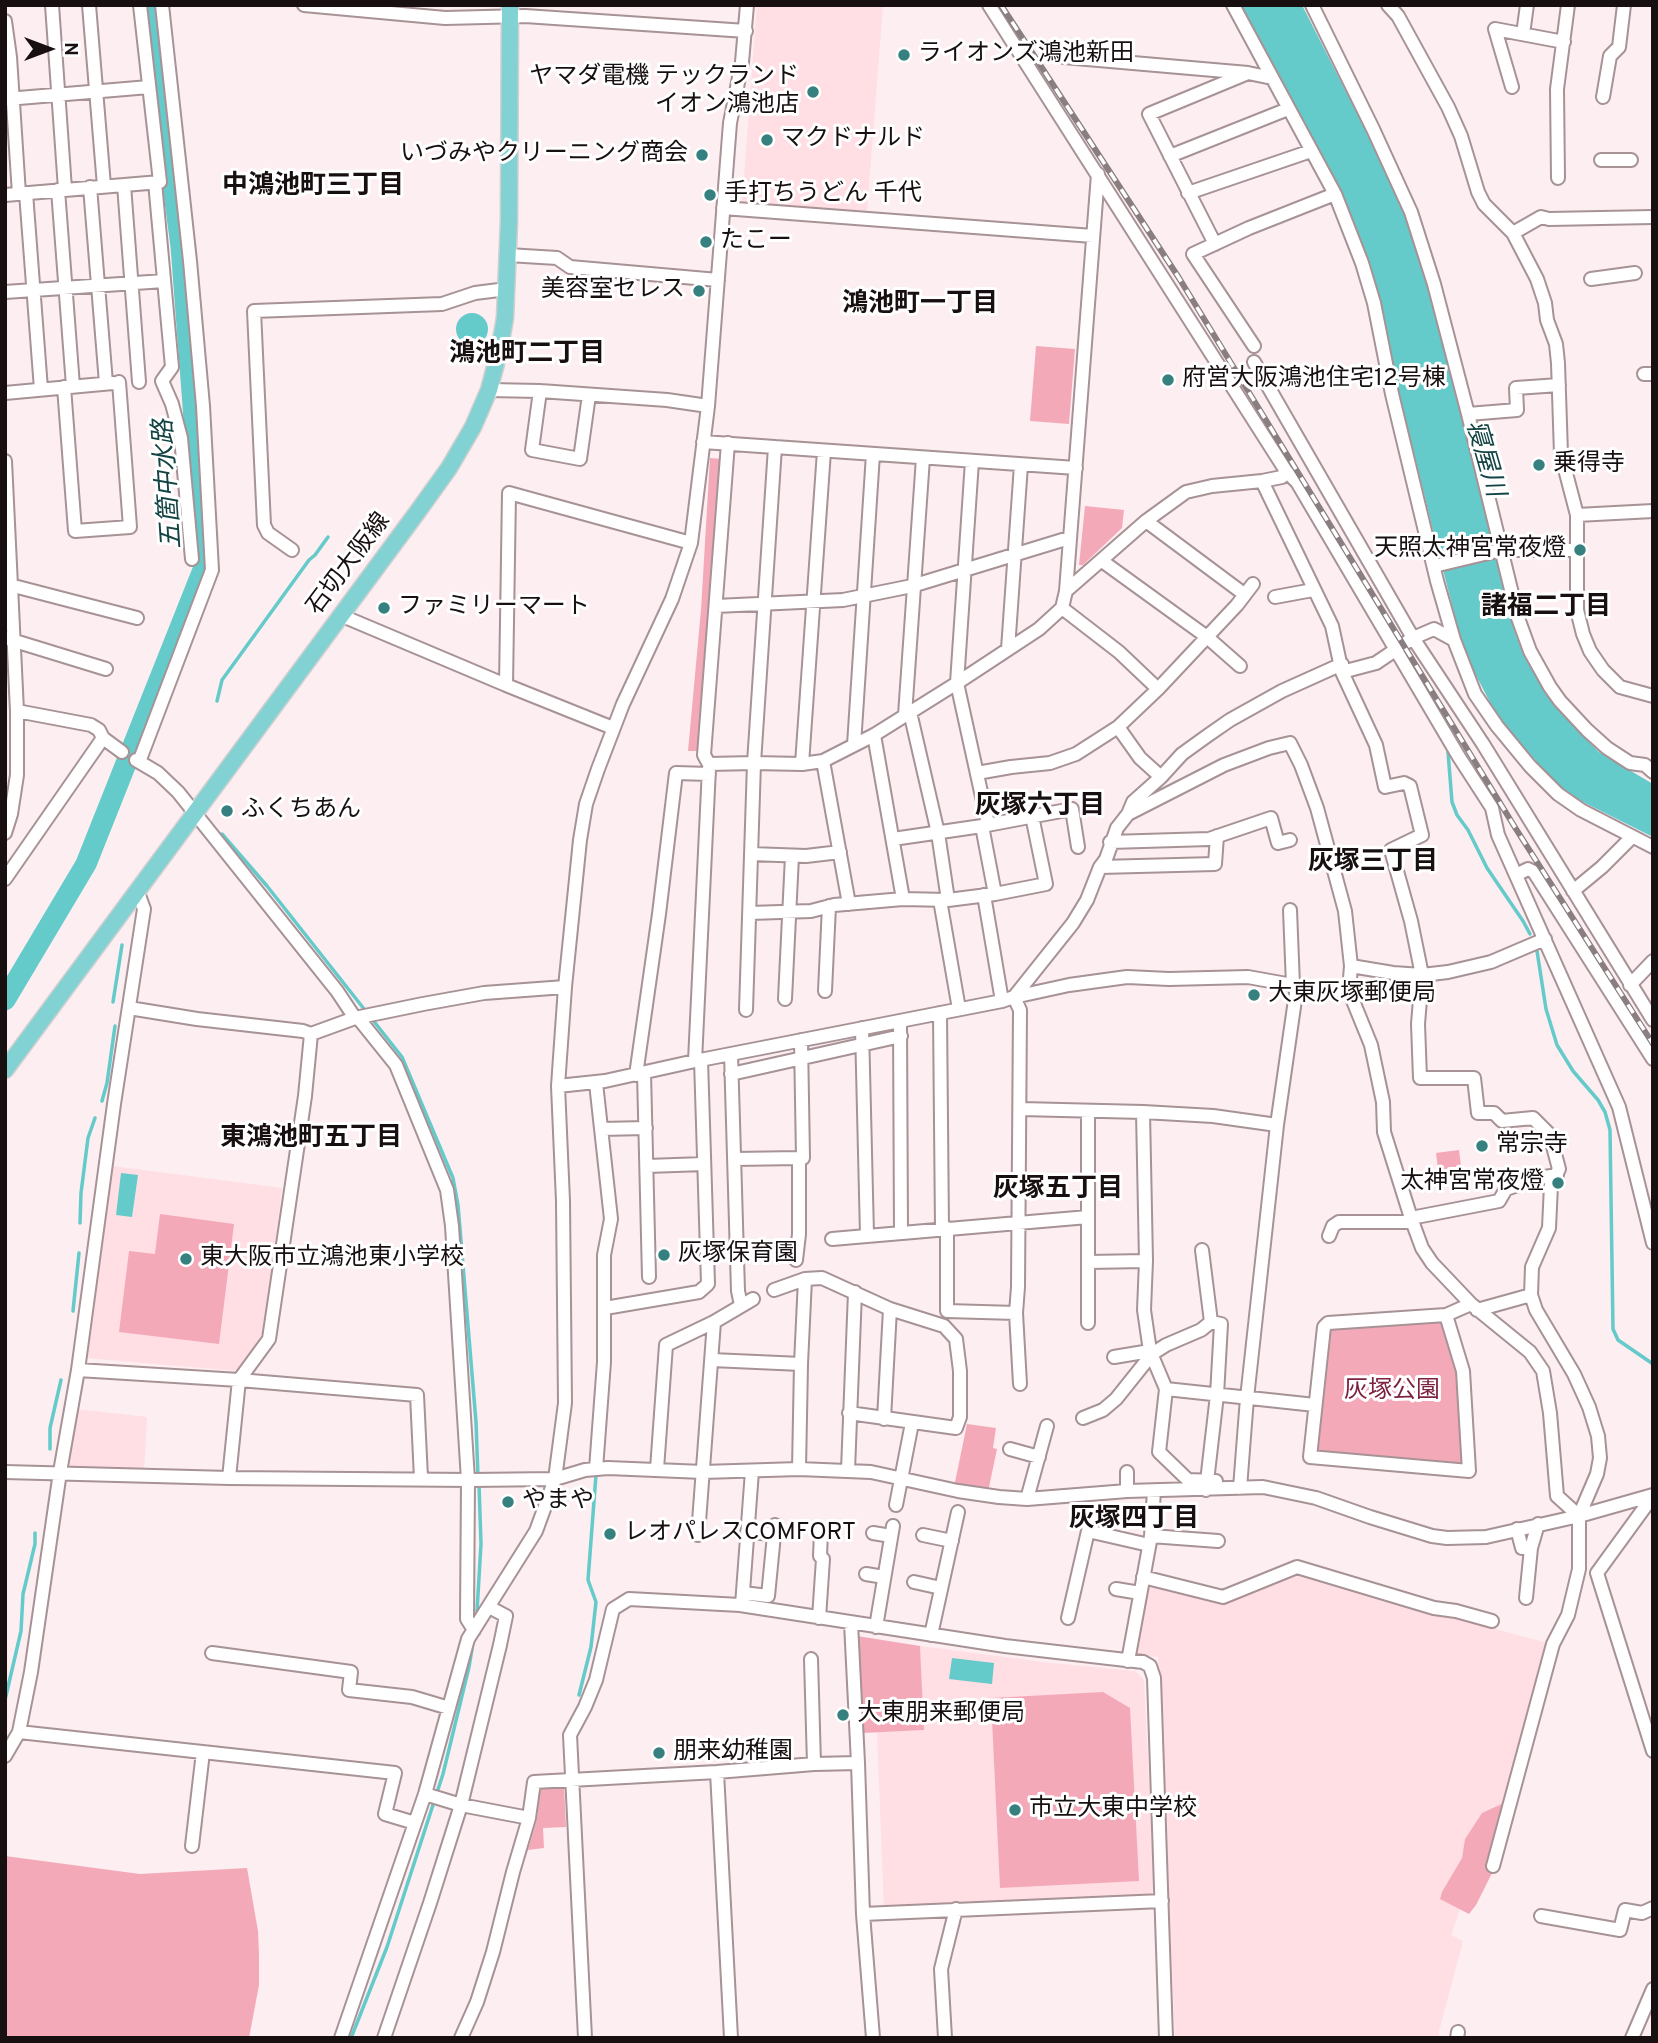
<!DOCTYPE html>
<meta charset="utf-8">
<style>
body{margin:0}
#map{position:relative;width:1658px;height:2043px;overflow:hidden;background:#fceef1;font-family:Overpass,sans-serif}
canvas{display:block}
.frame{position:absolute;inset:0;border:7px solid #170f10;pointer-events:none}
.north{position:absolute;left:14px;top:14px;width:70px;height:70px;-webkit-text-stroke:5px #fff;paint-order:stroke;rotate:90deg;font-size:19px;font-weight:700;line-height:28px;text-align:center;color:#170f10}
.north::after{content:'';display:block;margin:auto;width:24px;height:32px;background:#170f10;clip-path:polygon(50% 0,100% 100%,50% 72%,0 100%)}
</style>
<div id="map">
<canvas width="1658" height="2043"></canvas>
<div class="frame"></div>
<div class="north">N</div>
</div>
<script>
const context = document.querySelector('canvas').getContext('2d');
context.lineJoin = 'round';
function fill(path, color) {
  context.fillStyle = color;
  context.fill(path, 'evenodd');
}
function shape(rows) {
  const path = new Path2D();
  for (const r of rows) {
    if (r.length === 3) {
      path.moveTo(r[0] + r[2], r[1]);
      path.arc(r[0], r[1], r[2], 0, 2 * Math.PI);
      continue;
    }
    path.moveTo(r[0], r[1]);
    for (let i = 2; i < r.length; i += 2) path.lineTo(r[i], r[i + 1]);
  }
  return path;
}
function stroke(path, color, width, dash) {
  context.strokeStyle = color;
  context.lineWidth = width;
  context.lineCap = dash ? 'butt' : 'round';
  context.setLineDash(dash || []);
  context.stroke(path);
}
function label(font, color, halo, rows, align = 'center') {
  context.font = font + ' Overpass,"Noto Sans JP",sans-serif';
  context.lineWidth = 6;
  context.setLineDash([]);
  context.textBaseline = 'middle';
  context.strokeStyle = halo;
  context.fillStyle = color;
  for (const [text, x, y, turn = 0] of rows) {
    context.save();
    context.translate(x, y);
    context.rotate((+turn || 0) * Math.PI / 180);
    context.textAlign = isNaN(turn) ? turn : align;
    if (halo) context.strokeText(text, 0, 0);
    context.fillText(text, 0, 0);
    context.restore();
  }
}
const built = shape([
 [757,5,883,5,867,211,742,203],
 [112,1166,282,1188,264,1331,238,1371,86,1358],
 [75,1409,147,1417,144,1469,73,1468,68,1463],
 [1297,1575,1547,1643,1506,1802,1482,1813,1465,1839,1462,1858,1440,1898,1460,1909,1451,1935,1463,1941,1439,2031,1439,2038,1175,2038,1158,1657,1138,1655,1135,1653,1146,1584,1226,1602],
 [920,1646,1051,1663,1135,1671,1144,1680,1154,1888,1151,1894,884,1908,877,1732,924,1730]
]);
const green = shape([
 [1036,346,1075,349,1069,424,1030,421],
 [710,458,722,459,702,751,688,751,701,610],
 [1085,506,1124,510,1122,528,1083,565,1079,565],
 [1459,1150,1462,1174,1439,1177,1436,1153],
 [160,1214,234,1224,219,1344,119,1332,129,1251,155,1254],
 [1443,1318,1459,1371,1465,1468,1316,1453,1330,1326],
 [967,1424,996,1428,993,1448,997,1449,988,1492,954,1487],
 [857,1636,920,1646,924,1730,862,1733],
 [1103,1692,1130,1708,1139,1881,1000,1888,991,1698],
 [564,1785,566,1827,543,1828,544,1848,528,1850,537,1819,540,1788],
 [1506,1802,1515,1808,1514,1818,1499,1869,1494,1869,1476,1905,1469,1914,1440,1899,1442,1892,1462,1858,1465,1839,1482,1813],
 [5,1856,140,1874,247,1868,258,1931,259,1954,259,1985,249,2038,5,2038]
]);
const water = shape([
 [1241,5,1302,5,1393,184,1409,223,1423,272,1460,408,1514,630,1523,654,1541,685,1573,726,1599,752,1653,784,1653,837,1581,801,1558,785,1515,738,1493,708,1469,662,1461,640,1433,531,1380,315,1338,190],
 [472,329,16],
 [121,1173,138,1175,132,1217,116,1215],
 [952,1658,994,1663,992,1684,949,1679]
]);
const stream = shape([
 [217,701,222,680,309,560,315,555,328,537],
 [1448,752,1452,802,1457,815,1468,830,1487,868,1523,921,1530,934],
 [222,834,267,886,402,1057,453,1178,458,1205,476,1422,478,1477],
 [1537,951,1546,1009,1557,1045,1573,1071,1598,1100,1605,1112,1610,1130,1613,1329,1618,1340,1653,1364],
 [113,1002,122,945],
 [102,1101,107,1083,115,1026],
 [80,1223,81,1193,88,1138,95,1118],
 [73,1311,79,1253],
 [50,1449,50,1428,61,1380],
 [477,1611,481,1544,479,1484],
 [579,1695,591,1647,596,1602,588,1580,596,1475],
 [5,1700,21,1631,23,1594,35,1544,35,1533],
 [351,2038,387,1947,443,1774,469,1667,472,1649]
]);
const river = shape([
 [5,1000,86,864,205,565,181,246,149,5]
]);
const minor = shape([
 [52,5,65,189],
 [89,5,104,186],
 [304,5,445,18,525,16,746,31],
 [989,5,1286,471,1297,482,1459,757,1492,808,1498,835,1619,1107,1653,1243],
 [1233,5,1335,194,1362,263,1374,303,1392,394,1437,581,1454,640,1475,694,1497,726,1530,766,1558,794,1581,810,1653,847],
 [1312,5,1373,129,1411,212,1434,284,1468,414,1518,618,1530,651,1550,687,1560,701,1587,730,1607,748,1630,763,1645,765,1653,772],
 [1388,5,1398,16,1448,107,1461,136,1478,192,1484,204,1513,233,1537,279,1545,303,1547,320,1556,344,1558,363,1561,454,1577,515,1577,610,1583,634,1590,651,1603,670,1620,687,1653,696],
 [5,21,10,57,19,194],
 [1523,34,1527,5],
 [1064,57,1248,73,1272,78],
 [1512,87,1495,29,1564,42],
 [1603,97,1610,56,1619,47,1624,5],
 [7,99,149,87],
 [1170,156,1288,109],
 [1601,160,1631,160],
 [1558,178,1557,89,1568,5],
 [155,182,172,367,162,381],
 [124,185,139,382],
 [90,187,106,383],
 [58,190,73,386],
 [26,193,41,389],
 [1188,193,1311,151],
 [5,195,160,182,140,5],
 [723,208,1093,236],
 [1513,233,1541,217,1549,219,1653,217],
 [1215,244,1149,114,1248,73],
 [508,255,557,258,570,267,718,280],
 [1591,279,1635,273],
 [5,292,164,281],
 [1254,346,1193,254,1249,228,1335,194],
 [1254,362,1413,638,1483,744,1653,1020],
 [1644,374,1653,374],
 [162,381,172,404,181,438,192,559],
 [64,387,75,531,130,527,119,382],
 [489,390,540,391,667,400,708,406],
 [540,391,532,450,580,459,589,395],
 [5,393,113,383],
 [1468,414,1517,410,1516,388,1559,385],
 [703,442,1076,468],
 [728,443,704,755,709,764,754,763,802,764,823,761,874,735,957,683,1039,629,1062,608,1066,591,1098,174],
 [5,461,17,711,17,775,11,814,5,833],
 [972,461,957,683,988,824],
 [1262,481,1332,626,1342,672,1376,745,1385,787,1404,783,1410,786,1422,835,1391,850,1411,921,1422,975,1418,1024,1420,1078,1474,1078,1478,1113,1494,1113,1502,1121,1533,1118,1550,1135,1559,1169,1551,1185,1549,1228,1532,1267,1531,1295,1536,1310,1574,1374,1589,1407,1598,1436,1600,1458,1597,1474,1579,1516,1579,1569,1568,1615,1553,1644,1493,1866],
 [1577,515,1653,511],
 [1146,521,1244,594],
 [292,550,268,533,264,525,254,311,442,304,475,293,507,289],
 [1102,561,1207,637,1240,666],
 [1434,566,1501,550,1576,550],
 [6,584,137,618],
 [1066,591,1146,521,1186,492,1212,486,1262,481,1282,477,1286,471],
 [1275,597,1313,590],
 [716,606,843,600,912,586,1069,538],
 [1062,608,1119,652,1158,689],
 [340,615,506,685],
 [5,638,106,669],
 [1008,649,1021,465],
 [1342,672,1376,663,1413,638,1434,629,1454,640],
 [17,711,91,725,99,730,103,738,122,752],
 [910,712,938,833,948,900],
 [905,715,923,458],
 [1118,727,1140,758,1161,777],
 [613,728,506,685,509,493,691,543],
 [874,735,903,899],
 [854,745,873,454],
 [136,760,158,773,178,792,337,991,355,1018],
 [823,761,849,904],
 [139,762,212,570,203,406,190,261,162,5],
 [802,764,824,451],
 [977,773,1011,767,1050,763,1076,754,1118,727,1158,689,1237,605,1253,584],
 [1128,814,1133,802,1161,777,1182,754,1207,736,1230,720,1282,691,1342,664],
 [893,839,982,826,1072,809,1078,847],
 [1110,842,1209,839,1271,818,1278,843,1290,840],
 [751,854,806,856,840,852],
 [1100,867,1215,864,1217,836],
 [1516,875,1528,869,1534,872,1653,1059],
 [5,879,103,738],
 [1573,891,1602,867,1632,837],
 [995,894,1046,884,1032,816],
 [984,895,1002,1001],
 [940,900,959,1009],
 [1290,910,1293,985],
 [750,913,811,911,834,905,903,899,948,900,995,894,982,826],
 [1351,966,1393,973,1422,975,1448,972,1491,962,1545,939],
 [1630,985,1653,961],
 [825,991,829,906],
 [1014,997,1073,923,1087,900,1100,867,1106,859,1117,828,1128,814,1224,765,1269,748,1290,743,1301,765,1317,808,1345,911,1351,966,1349,991,1371,1045,1383,1102,1384,1132,1411,1218,1422,1248,1432,1263,1471,1304,1530,1352,1543,1371,1550,1413,1557,1496,1579,1516],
 [1014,997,1020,1010,1018,1287,1016,1313,1020,1384],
 [785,999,792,856],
 [129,1008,197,1019,303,1031,311,1034],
 [746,1010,754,763,775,447],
 [940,1013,942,1229],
 [359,1019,396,1065,447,1190,452,1226,468,1480,467,1619,474,1630],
 [900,1021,901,1232],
 [862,1028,867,1235],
 [731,1054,738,1291,741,1305],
 [695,1061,709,768],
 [644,1073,649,1277],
 [731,1074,901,1036],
 [636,1075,659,914,676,773,709,774],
 [558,1086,605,1081,695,1061,1002,1001,1014,997,1069,985,1127,977,1169,979,1248,977,1320,990,1349,991],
 [1021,1109,1143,1112,1213,1116,1277,1125],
 [1088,1111,1088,1323],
 [1143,1112,1146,1261,1144,1310,1150,1351,1166,1389,1315,1405],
 [601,1129,646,1128],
 [734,1159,799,1158],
 [647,1166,704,1164],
 [1411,1218,1499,1201,1506,1189,1539,1178,1557,1175],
 [947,1228,947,1311,1016,1313],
 [1329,1236,1333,1226,1339,1222,1412,1222],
 [832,1239,1088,1217],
 [1202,1250,1211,1322,1221,1324,1217,1395,1206,1490],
 [796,1260,799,1234,799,1158,803,1158,801,1040],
 [1088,1262,1146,1261],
 [774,1290,805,1279,822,1278,890,1309,944,1326,956,1339,960,1371,960,1417,956,1428,849,1413],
 [605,1308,699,1292,708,1284,701,1060],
 [1477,1310,1531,1295],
 [1446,1315,1463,1371,1469,1471,1310,1457,1324,1327,1328,1323,1446,1315,1471,1304],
 [1114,1357,1150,1351],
 [712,1360,801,1364],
 [78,1370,239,1380,417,1395,421,1478],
 [1166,1389,1159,1452,1188,1480,1216,1481],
 [1083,1418,1103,1410,1116,1399,1152,1354,1166,1345,1201,1330,1211,1322],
 [884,1419,890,1309],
 [1010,1449,1039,1457],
 [596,1469,604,1362,604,1255,611,1219,596,1083],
 [657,1469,666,1345,714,1322],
 [799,1469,801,1364,805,1279],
 [848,1470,855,1292],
 [5,1472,229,1478,471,1480,555,1479,585,1470,608,1468,703,1472,799,1469,871,1472,958,1491,999,1497,1027,1499,1127,1491,1263,1487,1316,1498,1370,1517,1432,1536,1447,1538,1486,1537,1579,1516,1653,1495],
 [229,1478,239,1380,269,1339,305,1096,311,1034,355,1018,423,1004,484,993,565,987],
 [1240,1488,1247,1398,1277,1125,1297,986],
 [1127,1491,1127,1472],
 [1027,1499,1047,1426],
 [896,1505,912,1423],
 [1093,1513,1088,1531,1149,1545],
 [1517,1529,1522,1548,1531,1548,1538,1524],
 [747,1532,774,1534],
 [873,1533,891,1536],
 [698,1535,714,1322,753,1299],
 [923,1535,952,1541],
 [1151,1536,1218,1541],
 [1597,1573,1653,1751],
 [1597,1573,1653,1496],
 [866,1574,884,1577],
 [1143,1577,1223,1597,1297,1567,1434,1608,1456,1611,1492,1621],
 [914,1582,941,1588],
 [1116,1589,1140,1593],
 [743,1593,768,1596,775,1525],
 [1526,1598,1531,1548],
 [742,1605,752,1471],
 [819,1618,823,1559,820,1556,821,1532],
 [1068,1618,1088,1531],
 [851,1623,858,1763,863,1914,873,2038],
 [876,1627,893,1526],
 [931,1635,958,1512],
 [212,1653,351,1672,349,1690,412,1697,449,1708],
 [811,1659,814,1764],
 [1128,1661,1151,1536,1154,1491],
 [19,1732,395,1773,385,1814,415,1823],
 [5,1756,19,1732,31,1672,60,1472,78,1370,114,1104,144,909,137,890],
 [717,1772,731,2038],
 [425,1794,461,1805,529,1818,534,1782,717,1772,814,1764,858,1763],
 [192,1846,203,1752],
 [863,1914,1162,1901],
 [1541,1916,1620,1930,1625,1910,1642,1913,1653,1908],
 [341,2038,425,1794,468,1639,536,1531,555,1479,565,1403,563,1201,558,1086,565,987,580,840,586,804,598,769,623,704,672,599,691,543,708,406,730,123,742,62,747,5],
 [384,2038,430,1903,461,1805,500,1645,506,1616,489,1607],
 [461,2038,477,2002,493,1952,513,1872,529,1818],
 [585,2038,570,1735,585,1707,596,1680,613,1609,629,1599,740,1605,1005,1646,1143,1662,1150,1666,1154,1678,1166,2038],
 [945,2038,941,1969,956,1909],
 [1457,2038,1458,2032],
 [1632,2038,1653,1989]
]);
const major = shape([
 [5,1070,416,514,449,468,473,427,489,390,499,352,505,318,509,221,510,5]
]);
const rail = shape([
 [1001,5,1179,278,1516,829,1653,1044]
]);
const markers = [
 [904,55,7,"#378080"],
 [813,92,7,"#378080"],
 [767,140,7,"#378080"],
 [702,155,7,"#378080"],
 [710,195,7,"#378080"],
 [706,242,7,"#378080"],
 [699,291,7,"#378080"],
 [1168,380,7,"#378080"],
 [1539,465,7,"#378080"],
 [1580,550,7,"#378080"],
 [384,608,7,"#378080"],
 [227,811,7,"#378080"],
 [1254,995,7,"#378080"],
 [1482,1146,7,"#378080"],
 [1558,1183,7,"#378080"],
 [664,1255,7,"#378080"],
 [186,1259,7,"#378080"],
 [508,1502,7,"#378080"],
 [610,1534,7,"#378080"],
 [843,1715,7,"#378080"],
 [659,1753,7,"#378080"],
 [1015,1810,7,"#378080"]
];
const poiNames = [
 ["ライオンズ鴻池新田",918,55],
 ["ヤマダ電機 テックランド",799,78,"right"],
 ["イオン鴻池店",799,106,"right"],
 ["マクドナルド",781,140],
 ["いづみやクリーニング商会",688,155,"right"],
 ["手打ちうどん 千代",724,195],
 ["たこー",720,242],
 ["美容室セレス",685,291,"right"],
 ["府営大阪鴻池住宅12号棟",1182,380],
 ["乗得寺",1553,465],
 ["天照太神宮常夜燈",1566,550,"right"],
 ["ファミリーマート",398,608],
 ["ふくちあん",241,811],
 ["大東灰塚郵便局",1268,995],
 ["常宗寺",1496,1146],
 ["太神宮常夜燈",1544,1183,"right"],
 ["灰塚保育園",678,1255],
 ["東大阪市立鴻池東小学校",200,1259],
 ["やまや",522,1502],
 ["レオパレスCOMFORT",624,1534],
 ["大東朋来郵便局",857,1715],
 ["朋来幼稚園",673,1753],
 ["市立大東中学校",1029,1810]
];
const streetNames = [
 ["石切大阪線",350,565,-53]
];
const parkNames = [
 ["灰塚公園",1392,1392]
];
const neighbourhoodNames = [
 ["中鴻池町三丁目",313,188],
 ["鴻池町一丁目",920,306],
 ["鴻池町二丁目",527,356],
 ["諸福二丁目",1546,609],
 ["灰塚六丁目",1040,808],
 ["灰塚三丁目",1373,864],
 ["東鴻池町五丁目",311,1140],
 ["灰塚五丁目",1058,1191],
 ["灰塚四丁目",1134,1521]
];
const waterNames = [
 ["寝屋川",1483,459,74],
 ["五箇中水路",170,484,-94]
];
fill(built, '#ffdee4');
fill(green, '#f4a9b9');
fill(water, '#64caca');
stroke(stream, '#64caca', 3.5);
stroke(river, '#64caca', 21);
stroke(minor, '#a79295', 16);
stroke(major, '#d1cfcf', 19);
stroke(minor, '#fff', 12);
stroke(major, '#82d2d3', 16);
stroke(rail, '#897e80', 6);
stroke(rail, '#fff', 3.5, [10]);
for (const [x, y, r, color] of markers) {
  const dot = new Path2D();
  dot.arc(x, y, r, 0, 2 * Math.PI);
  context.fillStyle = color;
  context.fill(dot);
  stroke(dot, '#fff', 2.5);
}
label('24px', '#170f10', '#fff', poiNames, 'left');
label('24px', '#170f10', '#fff', streetNames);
label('24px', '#7d2340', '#fff', parkNames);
label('bold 26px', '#170f10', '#fff', neighbourhoodNames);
label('italic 26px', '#134343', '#fff', waterNames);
</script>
